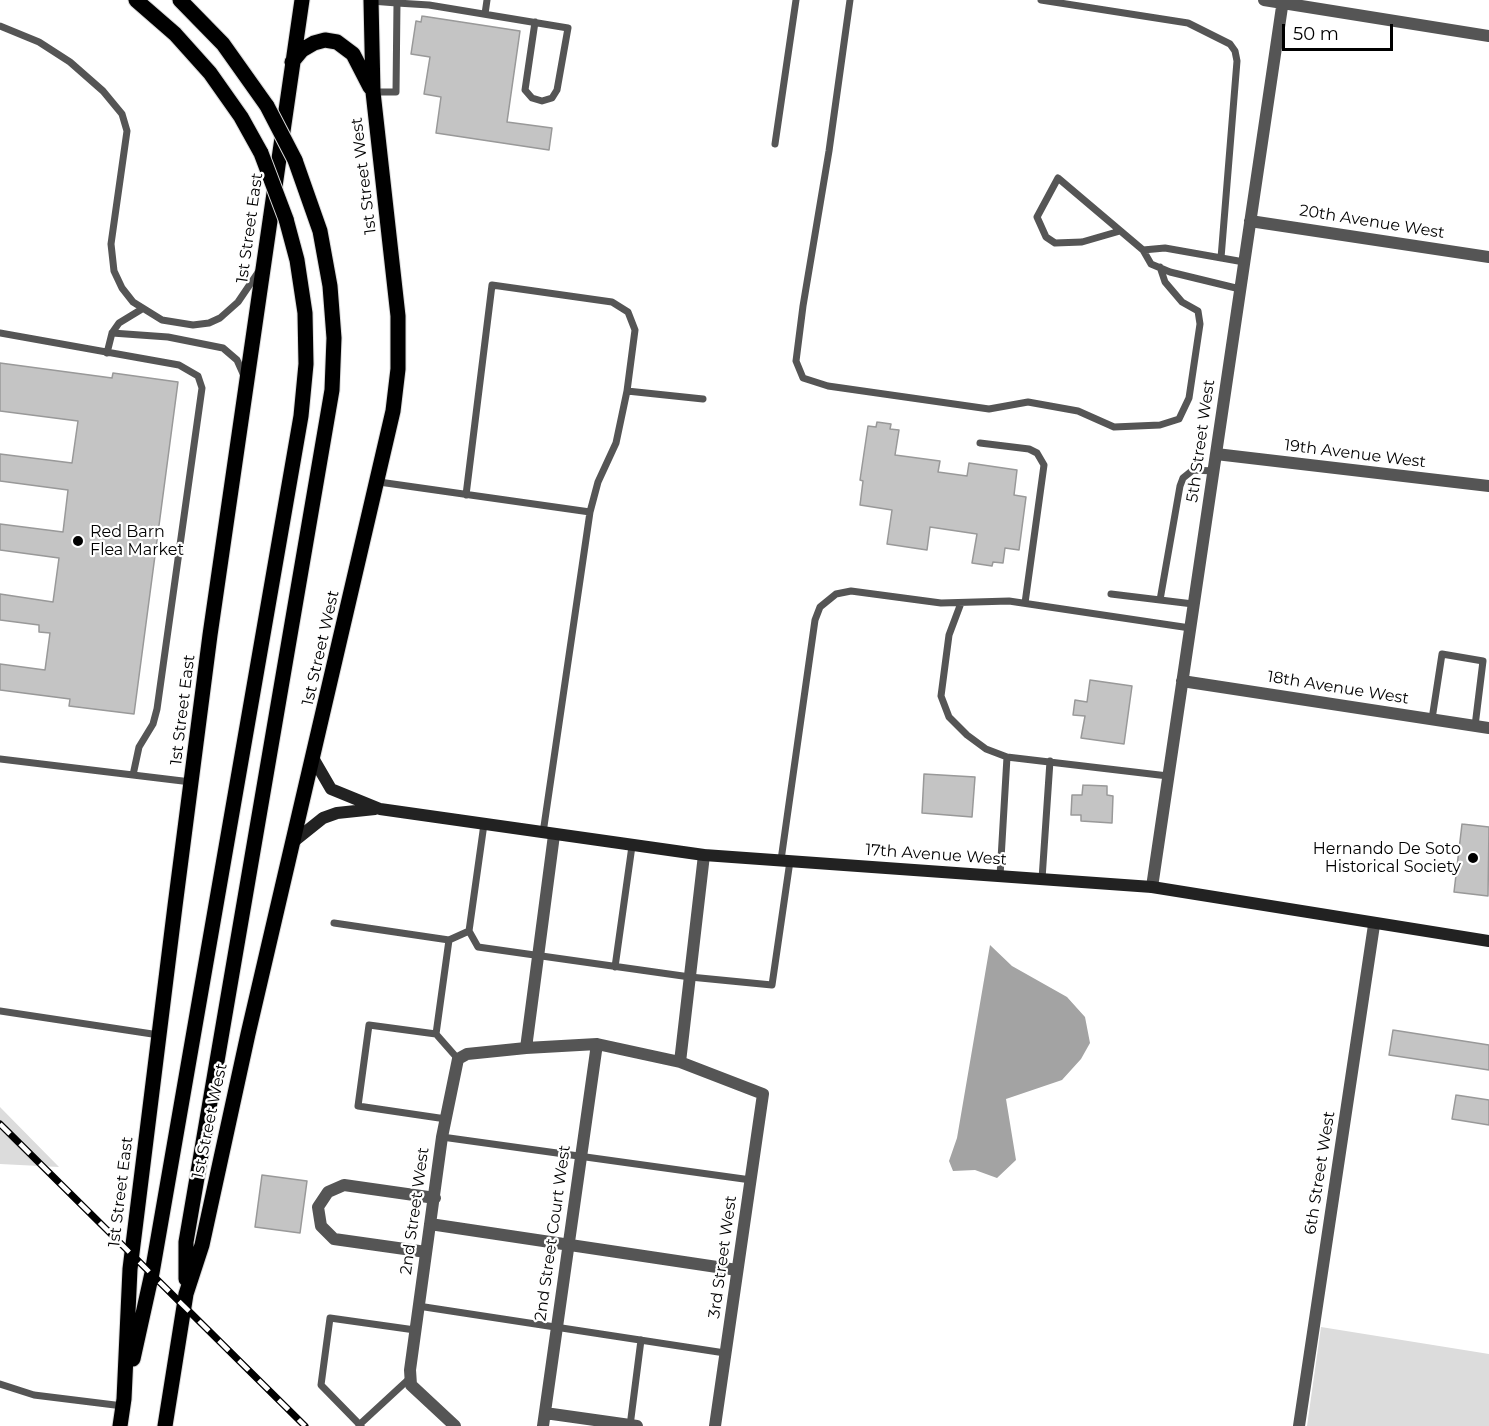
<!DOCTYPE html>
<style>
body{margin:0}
#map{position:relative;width:1489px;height:1426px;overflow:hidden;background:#fff;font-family:Montserrat,sans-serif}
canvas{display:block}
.scale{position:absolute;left:1282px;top:24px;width:111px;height:27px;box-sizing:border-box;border:3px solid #000;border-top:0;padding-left:8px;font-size:18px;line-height:21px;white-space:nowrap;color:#000;-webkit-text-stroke:4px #fff;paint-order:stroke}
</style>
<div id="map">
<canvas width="1489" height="1426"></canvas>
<div class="scale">50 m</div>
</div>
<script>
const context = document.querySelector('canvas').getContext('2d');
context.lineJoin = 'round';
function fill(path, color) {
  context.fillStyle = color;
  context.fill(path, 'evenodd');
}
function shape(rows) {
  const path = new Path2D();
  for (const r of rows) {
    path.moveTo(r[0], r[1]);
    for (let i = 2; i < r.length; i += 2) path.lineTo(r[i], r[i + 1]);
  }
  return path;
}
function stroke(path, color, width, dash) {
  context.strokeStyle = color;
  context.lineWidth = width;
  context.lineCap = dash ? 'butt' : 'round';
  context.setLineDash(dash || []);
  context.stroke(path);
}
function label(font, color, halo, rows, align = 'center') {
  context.font = font + ' Montserrat,sans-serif';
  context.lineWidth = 4.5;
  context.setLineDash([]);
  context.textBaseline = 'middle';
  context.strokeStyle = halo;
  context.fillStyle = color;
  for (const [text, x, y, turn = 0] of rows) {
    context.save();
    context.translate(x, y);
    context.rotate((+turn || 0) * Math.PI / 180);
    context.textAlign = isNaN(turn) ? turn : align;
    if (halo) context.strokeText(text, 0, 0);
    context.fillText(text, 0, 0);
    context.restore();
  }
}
const green = shape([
 [0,1107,59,1167,0,1164],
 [1321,1327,1489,1354,1489,1426,1307,1426]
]);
const water = shape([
 [990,945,1012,966,1067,997,1085,1017,1090,1043,1081,1059,1062,1080,1006,1099,1016,1160,997,1178,975,1170,953,1171,949,1161,957,1138]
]);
const building = shape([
 [422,16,520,31,507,122,552,128,549,150,436,133,441,97,424,94,430,57,411,54,416,21,421,22,422,16],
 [0,363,112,378,113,373,178,382,134,714,69,706,70,699,0,690,0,664,45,670,50,633,39,632,39,625,0,620,0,594,53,602,59,558,0,550,0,524,63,532,68,490,0,481,0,454,72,463,78,421,0,411,0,363],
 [877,422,891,424,890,429,899,430,895,455,940,461,938,472,967,476,969,463,1017,470,1014,495,1026,497,1019,550,1005,548,1003,563,993,562,992,566,972,563,977,534,930,527,927,550,887,544,892,510,860,505,863,481,860,480,868,426,876,427,877,422],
 [1090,680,1132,686,1124,744,1081,738,1085,716,1073,715,1075,700,1087,702,1090,680],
 [924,774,975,777,972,817,922,813,924,774],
 [1083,785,1107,786,1107,795,1113,796,1112,823,1081,821,1081,815,1071,815,1072,795,1082,795,1083,785],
 [1462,824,1489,827,1488,896,1454,892,1462,824],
 [1393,1030,1489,1045,1489,1070,1389,1055,1393,1030],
 [1456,1095,1489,1100,1489,1125,1452,1119,1456,1095],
 [262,1175,307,1181,300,1233,255,1227,262,1175]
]);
const lane = shape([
 [850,0,829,151,803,306,796,361,803,378,828,386,989,409,1028,402,1078,411,1114,427,1160,425,1179,419,1189,398,1200,324,1198,311,1182,302,1165,282,1160,267],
 [1041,0,1188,23,1230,44,1235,51,1237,61,1221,258],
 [371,1,397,3,396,92,373,92],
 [397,3,429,5,568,28,557,90,552,98,542,101,532,98,525,90,535,22],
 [485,14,487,0],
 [0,26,39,42,70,62,103,91,122,114,127,131,111,244,114,271,122,288,133,302,162,320,193,325,209,323,220,318,238,302,259,271],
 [775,144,796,0],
 [1120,231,1082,242,1055,243,1046,237,1037,217,1058,178,1143,250,1151,264,1170,272,1240,289],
 [1143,250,1165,248,1244,262],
 [0,333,179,365,198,376,202,388,157,709,153,724,139,747,133,775,191,782],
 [112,333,168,337,223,348,237,360,245,378],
 [107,353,112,333,119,323,142,309],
 [627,391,703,399],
 [980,443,1029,449,1037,453,1044,465,1025,603],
 [379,482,590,512],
 [466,495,492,285,612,302,628,312,635,330,627,391,616,443,598,482,590,512,543,833],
 [1111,594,1193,604],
 [1160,600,1180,486,1183,478,1193,470,1214,471],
 [961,603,949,635,941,696,949,717,967,735,986,749,1007,757,1168,776],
 [1432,719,1442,654,1483,661,1475,726],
 [0,759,133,775],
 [484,824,469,931,478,947,690,977,772,985,790,861],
 [781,860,815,620,820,607,836,594,851,591,941,603,1009,601,1190,628],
 [1000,876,1007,757],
 [1042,879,1050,761],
 [334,923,449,940,436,1034,458,1059],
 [449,940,469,931],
 [615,967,632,846],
 [0,1011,159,1035],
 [436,1034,369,1025,358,1106,446,1119],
 [442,1137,751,1180],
 [418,1306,725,1353],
 [0,1384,34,1395,123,1406],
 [359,1425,410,1378],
 [361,1426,321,1385,330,1318,415,1330],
 [630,1426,641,1340]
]);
const street = shape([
 [1264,0,1489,36],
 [1250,221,1489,257],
 [1216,454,1489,486],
 [1182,681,1489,728],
 [1152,887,1283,0],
 [526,1048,554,835],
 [680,1062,704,855],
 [430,1224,737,1270],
 [426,1252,334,1239,321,1226,318,1207,328,1192,344,1185,435,1198],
 [545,1413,637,1426],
 [455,1426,411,1385,410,1370,442,1137,458,1059,467,1054,526,1048,597,1044,680,1062,763,1094,715,1426],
 [543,1426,597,1044],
 [1299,1426,1374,925]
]);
const secondary = shape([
 [313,758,331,789,380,809,704,855,1152,887,1489,941],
 [293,842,323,818,337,813,375,809]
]);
const primary = shape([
 [136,0,175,34,210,73,241,117,261,153],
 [180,0,223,44,267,106],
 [292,62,302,50,314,43,325,40,337,42,353,54,370,87],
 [186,1279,186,1242,332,390,334,338,330,286,320,231,295,160],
 [133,1359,152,1273,301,416,306,364,305,313,297,260,286,219],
 [120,1426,124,1399,130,1269,175,906,210,635,302,0],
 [165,1426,186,1294,202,1245,248,1034,393,411,398,369,398,316,373,92,371,0]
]);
const rail = shape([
 [0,1124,305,1426]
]);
const primaryBridge = shape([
 [267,106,295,160],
 [261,153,286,219]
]);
const markers = [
 [78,541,6,"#000"],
 [1473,858,6,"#000"]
];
const streetNames = [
 ["1st Street West",364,176,-97],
 ["20th Avenue West",1372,222,9],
 ["1st Street East",250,228,-82],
 ["5th Street West",1201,441,-82],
 ["19th Avenue West",1355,454,7],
 ["1st Street West",321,648,-77],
 ["18th Avenue West",1338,688,9],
 ["1st Street East",183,710,-83],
 ["17th Avenue West",936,855,4],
 ["1st Street West",210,1121,-78],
 ["6th Street West",1320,1173,-81],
 ["1st Street East",121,1192,-83],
 ["2nd Street West",415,1211,-82],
 ["2nd Street Court West",553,1233,-82],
 ["3rd Street West",723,1257,-82]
];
const poiNames = [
 ["Red Barn",90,532],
 ["Flea Market",90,550],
 ["Hernando De Soto",1461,849,"right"],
 ["Historical Society",1461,867,"right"]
];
fill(green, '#dcdcdc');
fill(water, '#a3a3a3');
fill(building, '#c4c4c4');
stroke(building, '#999', 1.5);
stroke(primary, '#dbdbdb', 17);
stroke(lane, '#555', 7);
stroke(street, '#555', 12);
stroke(secondary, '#222', 12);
stroke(primary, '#000', 15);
stroke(rail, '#000', 7);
stroke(rail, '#fff', 4.5, [14]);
stroke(primaryBridge, '#dbdbdb', 17, []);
stroke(primaryBridge, '#000', 15);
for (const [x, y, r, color] of markers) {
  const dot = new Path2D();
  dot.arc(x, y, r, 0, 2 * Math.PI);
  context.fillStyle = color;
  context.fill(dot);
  stroke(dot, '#fff', 2);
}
label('16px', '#000', '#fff', streetNames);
label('16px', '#000', '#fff', poiNames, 'left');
</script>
